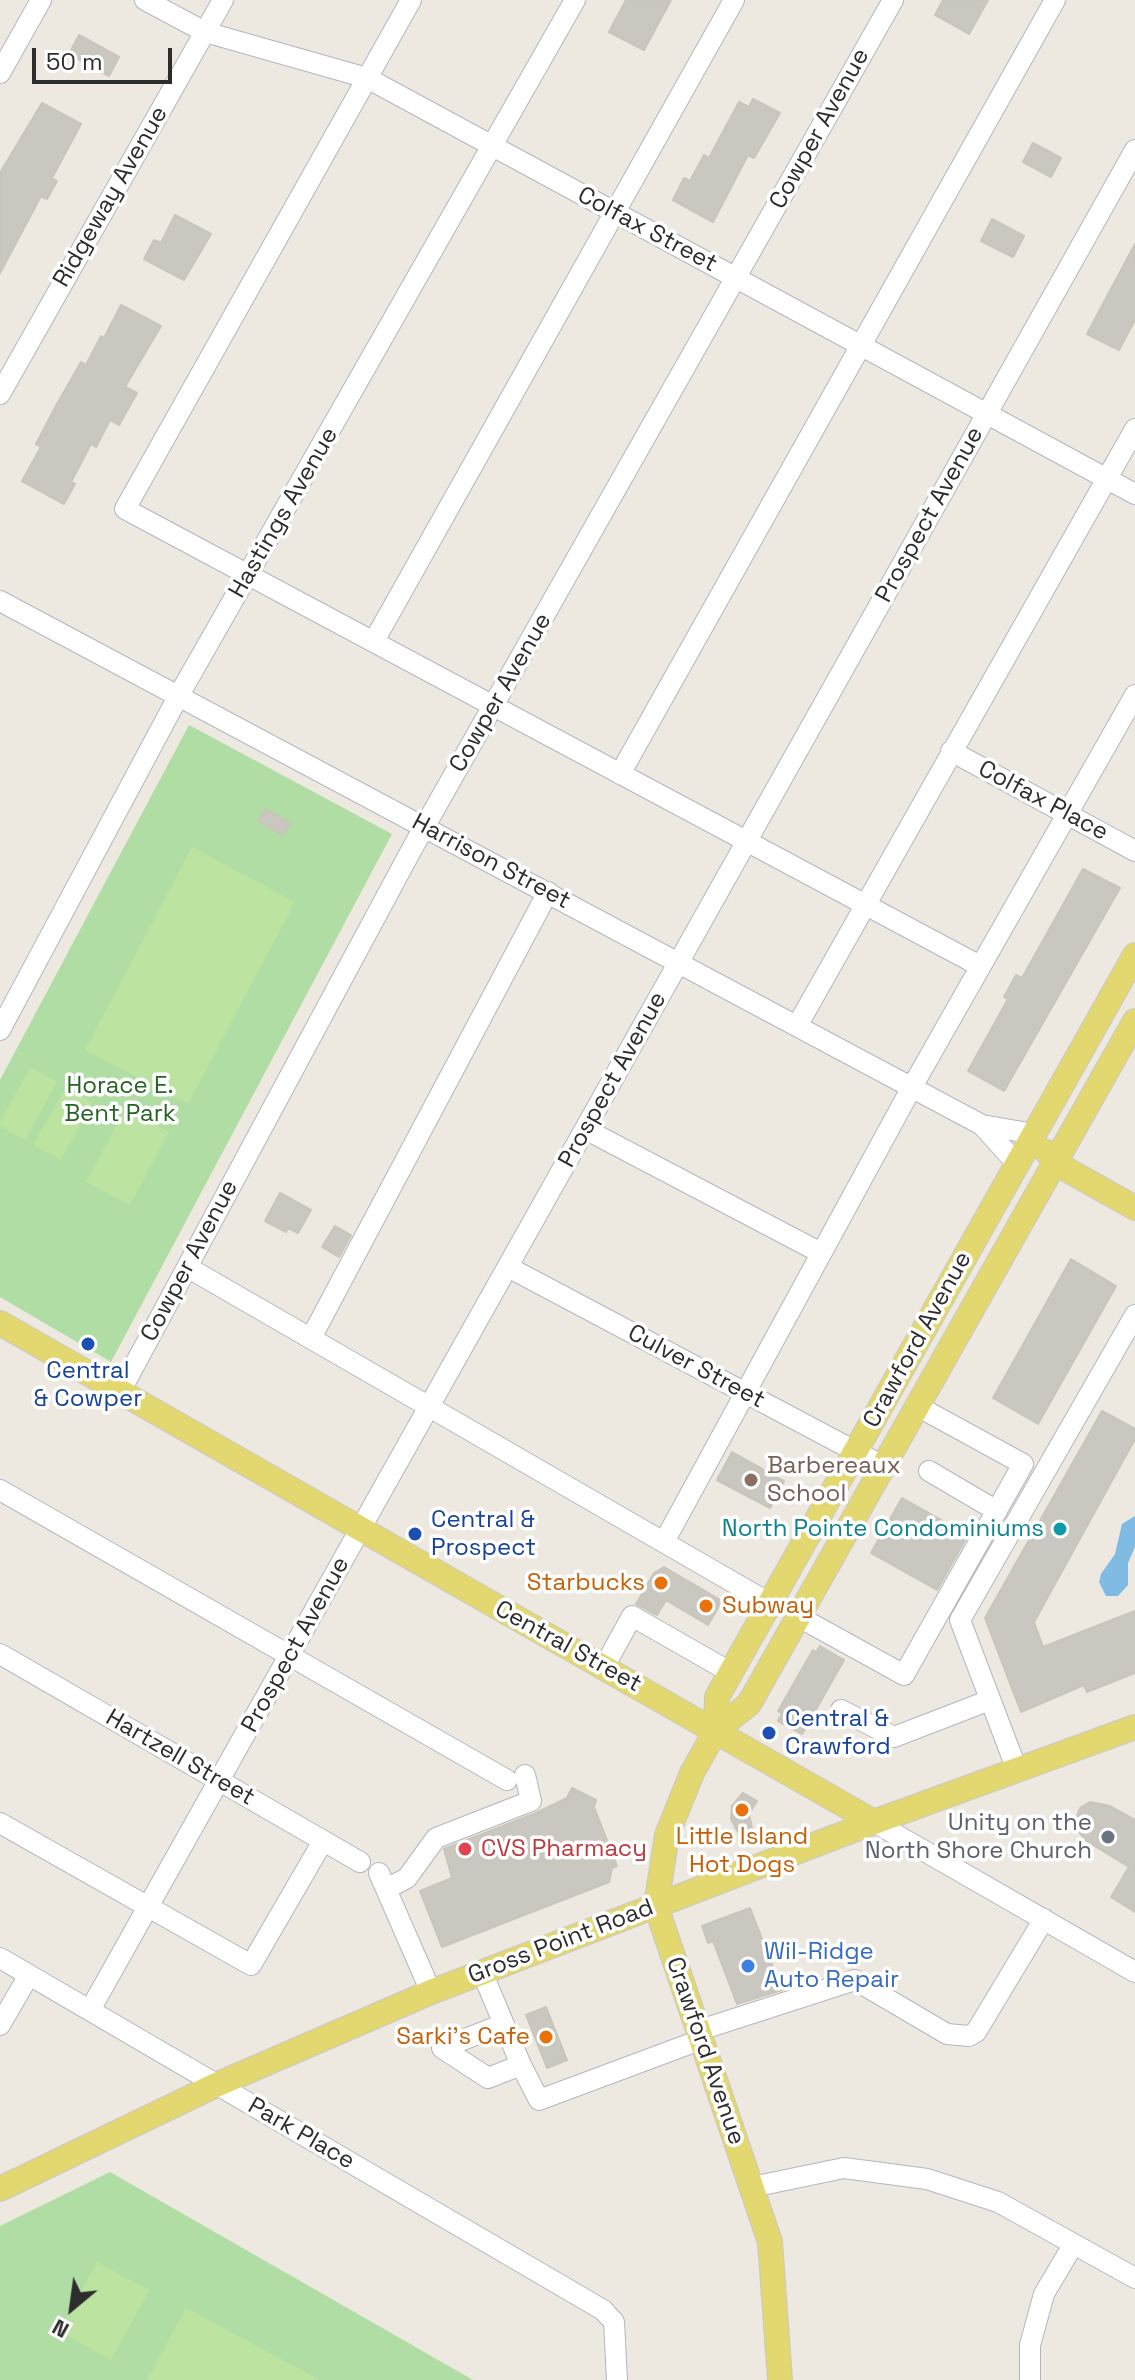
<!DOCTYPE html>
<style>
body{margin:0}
#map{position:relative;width:1135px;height:2380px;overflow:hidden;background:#ede9e1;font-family:"Space Grotesk",sans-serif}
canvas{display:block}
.north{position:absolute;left:32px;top:2268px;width:80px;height:80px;-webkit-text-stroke:6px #fff;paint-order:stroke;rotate:209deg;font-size:22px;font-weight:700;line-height:32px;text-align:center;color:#2d2d2d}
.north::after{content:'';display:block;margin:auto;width:28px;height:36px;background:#2d2d2d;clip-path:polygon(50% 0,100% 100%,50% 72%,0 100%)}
.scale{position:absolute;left:32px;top:48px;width:140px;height:36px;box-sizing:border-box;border:4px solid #2d2d2d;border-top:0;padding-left:10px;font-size:24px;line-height:28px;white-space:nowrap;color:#2d2d2d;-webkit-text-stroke:6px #fff;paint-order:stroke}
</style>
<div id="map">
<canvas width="1135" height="2380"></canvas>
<div class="north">N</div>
<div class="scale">50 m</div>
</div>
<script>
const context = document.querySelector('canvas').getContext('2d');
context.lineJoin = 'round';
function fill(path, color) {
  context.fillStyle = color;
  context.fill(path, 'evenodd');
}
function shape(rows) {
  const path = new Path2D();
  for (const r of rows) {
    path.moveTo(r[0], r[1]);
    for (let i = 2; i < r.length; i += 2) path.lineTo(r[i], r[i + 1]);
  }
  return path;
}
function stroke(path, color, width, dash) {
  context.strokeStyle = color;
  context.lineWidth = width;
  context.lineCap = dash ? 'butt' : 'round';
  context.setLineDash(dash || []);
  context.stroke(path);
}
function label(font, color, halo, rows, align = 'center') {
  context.font = font + ' "Space Grotesk",sans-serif';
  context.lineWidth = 7;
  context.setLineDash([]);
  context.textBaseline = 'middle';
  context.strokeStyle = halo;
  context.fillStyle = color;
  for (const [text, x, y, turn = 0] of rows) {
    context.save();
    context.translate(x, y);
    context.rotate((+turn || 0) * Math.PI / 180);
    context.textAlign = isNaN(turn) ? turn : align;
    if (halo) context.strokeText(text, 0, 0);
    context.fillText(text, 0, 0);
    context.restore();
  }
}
const green = shape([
 [189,725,392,834,111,1362,0,1297,0,1080],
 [110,2172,473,2380,0,2380,0,2226]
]);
const pitch = shape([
 [192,847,295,902,188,1104,85,1050],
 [31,1067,57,1082,25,1140,0,1126,0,1121],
 [66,1087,93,1102,61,1160,33,1145],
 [125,1109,169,1132,130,1205,86,1182],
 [97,2262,149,2290,111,2360,59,2331],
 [186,2308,320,2380,147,2380]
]);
const water = shape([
 [1135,1516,1135,1547,1128,1563,1128,1585,1118,1596,1106,1596,1099,1582,1101,1574,1115,1554,1122,1524]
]);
const building = shape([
 [626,0,671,0,644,50,609,32,626,0],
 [943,0,988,0,969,34,935,15,943,0],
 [79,35,119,57,109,76,69,54,79,35],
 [753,99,780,113,754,158,748,155,713,222,673,200,684,178,690,181,704,155,709,158,739,102,749,107,753,99],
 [42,103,81,124,52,178,57,181,47,199,41,196,0,273,0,173,42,103],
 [1033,143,1061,158,1051,177,1023,162,1033,143],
 [175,215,211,234,184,280,144,259,154,240,161,243,175,215],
 [992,219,1024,236,1013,257,981,241,992,219],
 [1135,244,1135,320,1119,350,1087,334,1135,244],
 [121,305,161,326,125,387,137,393,119,425,110,420,96,447,91,444,71,482,75,484,64,504,22,481,41,447,36,444,57,404,81,362,86,365,101,336,104,338,121,305],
 [265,809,290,823,283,835,258,821,265,809],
 [1083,869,1120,888,1004,1091,968,1071,1008,999,1004,997,1016,975,1022,978,1083,869],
 [280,1193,311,1210,298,1233,288,1228,286,1232,265,1221,280,1193],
 [335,1226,351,1235,339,1257,322,1247,335,1226],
 [1071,1259,1116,1286,1038,1424,993,1398,1071,1259],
 [1102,1411,1135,1429,1135,1439,1034,1622,1043,1647,1135,1611,1135,1673,1087,1692,1084,1685,1021,1712,985,1618,1102,1411],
 [732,1452,784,1481,770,1508,717,1480,732,1452],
 [902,1498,968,1535,937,1590,871,1553,902,1498],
 [664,1567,722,1601,708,1625,666,1600,657,1615,636,1604,654,1573,664,1567],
 [820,1646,844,1660,802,1734,778,1721,782,1714,778,1711,813,1650,816,1652,820,1646],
 [572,1788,596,1800,594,1807,617,1866,612,1868,609,1882,442,1947,420,1891,452,1878,444,1849,536,1813,567,1798,572,1788],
 [743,1793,757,1801,749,1814,752,1828,739,1834,731,1819,732,1806,743,1793],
 [1090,1802,1110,1806,1135,1820,1135,1912,1111,1897,1129,1867,1085,1840,1074,1825,1080,1808,1090,1802],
 [750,1908,782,1990,737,2004,713,1941,708,1943,702,1926,750,1908],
 [546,2007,567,2060,547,2068,526,2015,546,2007]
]);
const minor = shape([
 [145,0,205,32,367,78,1135,494],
 [411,0,125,509,980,966],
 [0,73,41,0],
 [0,394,223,0],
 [0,601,982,1125,1034,1134],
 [374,641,734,0],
 [951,751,1135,851],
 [620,774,1055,0],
 [797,1026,1135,429],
 [0,1030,179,695,575,0],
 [982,1125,1017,1164],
 [585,1129,821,1253],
 [187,1267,769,1603],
 [508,1267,885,1467],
 [311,1338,548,892],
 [120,1392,413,847,893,0],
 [929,1471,997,1511],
 [0,1490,507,1780],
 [664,1542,912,1087,1135,695],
 [799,1617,904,1675,1023,1464,919,1407],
 [0,1654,360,1862],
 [604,1667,632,1616,730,1672],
 [841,1710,894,1737,990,1700],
 [1017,1770,960,1620,1135,1315],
 [874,1822,1135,1972],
 [0,1823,251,1965,323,1841],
 [379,1873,431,1992],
 [386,1889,407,1878,436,1838,531,1801,525,1775],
 [0,1958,603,2310,614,2322,617,2380],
 [482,1972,521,2065,488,2078,442,2048,501,2025],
 [90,2010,1135,150],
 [0,2025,29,1975],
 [697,2031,855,1980,947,2034,969,2036,976,2032,1044,1919],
 [521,2065,539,2100,700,2040],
 [752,2187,844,2168,927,2179,998,2202,1135,2278],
 [1030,2380,1030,2345,1044,2294,1073,2245]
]);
const major = shape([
 [1047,1152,1055,1163,1135,1208],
 [0,1323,874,1822],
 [716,1730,717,1697,1135,955],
 [0,2189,216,2085,431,1992,874,1822,1135,1727],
 [780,2380,770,2242,656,1906,667,1835,692,1773,716,1730,749,1704,1135,1021]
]);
const markers = [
 [88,1344,8,"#1a4fb4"],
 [751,1480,8,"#8d6e63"],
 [1060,1529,8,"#0f9aa8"],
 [415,1534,8,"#1a4fb4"],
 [661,1583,8,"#e8710a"],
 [706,1606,8,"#e8710a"],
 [769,1733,8,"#1a4fb4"],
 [742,1810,8,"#e8710a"],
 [1108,1837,8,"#6b7280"],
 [465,1849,8,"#e0444e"],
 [748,1966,8,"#3f7fe0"],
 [546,2037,8,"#e8710a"]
];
const streetNames = [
 ["Cowper Avenue",820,129,-61],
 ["Ridgeway Avenue",111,197,-60],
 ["Colfax Street",647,230,28],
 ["Hastings Avenue",284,513,-60],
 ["Prospect Avenue",930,515,-61],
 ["Cowper Avenue",501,693,-60],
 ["Colfax Place",1043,801,28],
 ["Harrison Street",491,862,28],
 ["Prospect Avenue",613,1080,-61],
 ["Cowper Avenue",190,1261,-62],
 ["Crawford Avenue",918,1340,-61],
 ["Culver Street",696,1367,28],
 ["Prospect Avenue",296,1645,-61],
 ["Central Street",568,1647,29],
 ["Hartzell Street",180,1758,30],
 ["Gross Point Road",561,1942,-21],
 ["Crawford Avenue",705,2051,71],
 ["Park Place",301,2134,30]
];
const parkNames = [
 ["Horace E.",120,1086],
 ["Bent Park",120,1114]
];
const transitNames = [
 ["Central",88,1371,"center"],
 ["& Cowper",88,1399,"center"],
 ["Central &",431,1520],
 ["Prospect",431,1548],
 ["Central &",785,1719],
 ["Crawford",785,1747]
];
const educationNames = [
 ["Barbereaux",767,1466],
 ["School",767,1494]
];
const cultureNames = [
 ["North Pointe Condominiums",1044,1529]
];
const foodNames = [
 ["Starbucks",645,1583],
 ["Subway",722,1606,"left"],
 ["Little Island",742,1837,"center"],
 ["Hot Dogs",742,1865,"center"],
 ["Sarki's Cafe",530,2037]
];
const worshipNames = [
 ["Unity on the",1092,1823],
 ["North Shore Church",1092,1851]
];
const healthNames = [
 ["CVS Pharmacy",481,1849]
];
const shopNames = [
 ["Wil-Ridge",764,1952],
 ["Auto Repair",764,1980]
];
fill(green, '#afdda3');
fill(pitch, '#bde3a0');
fill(water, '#80bbe3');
fill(building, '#c9c7bf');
stroke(building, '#c8c5ba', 2);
stroke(minor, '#b4b5bf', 22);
stroke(major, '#c8c8c8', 26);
stroke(minor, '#fff', 20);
stroke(major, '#e3d870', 24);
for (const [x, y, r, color] of markers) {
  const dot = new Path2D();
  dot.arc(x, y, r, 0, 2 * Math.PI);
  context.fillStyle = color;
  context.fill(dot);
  stroke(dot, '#fff', 3);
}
label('24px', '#2d2d2d', '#fff', streetNames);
label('24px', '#276423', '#fff', parkNames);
label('24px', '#164399', '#fff', transitNames, 'left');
label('24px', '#785e54', '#fff', educationNames, 'left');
label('24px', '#0d838f', '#fff', cultureNames, 'right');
label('24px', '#c56008', '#fff', foodNames, 'right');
label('24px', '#5b616d', '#fff', worshipNames, 'right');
label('24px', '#be3a42', '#fff', healthNames, 'left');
label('24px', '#366cbe', '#fff', shopNames, 'left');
</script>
